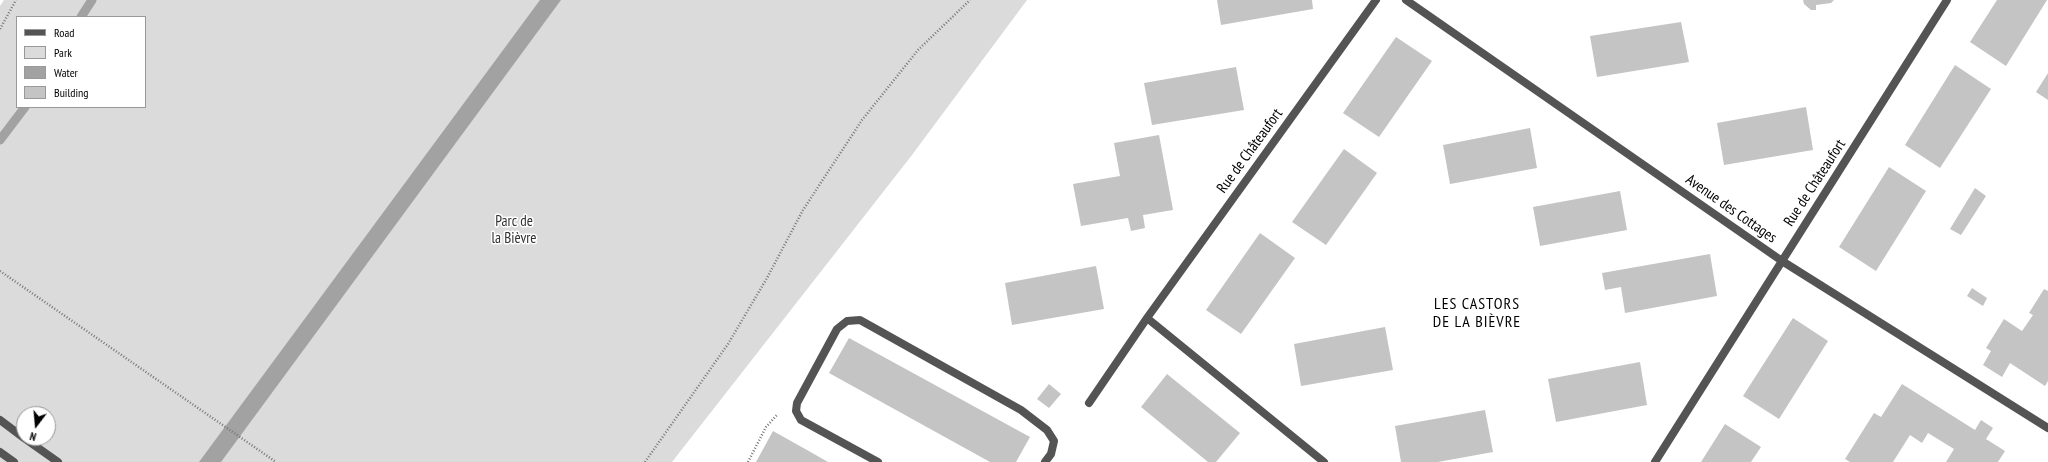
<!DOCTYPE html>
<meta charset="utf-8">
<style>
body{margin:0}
#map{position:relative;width:2048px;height:462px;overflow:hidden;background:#fff;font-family:"PT Sans Narrow",sans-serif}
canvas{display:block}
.legend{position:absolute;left:16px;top:16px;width:130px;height:92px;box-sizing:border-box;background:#fff;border:1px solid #999;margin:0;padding:5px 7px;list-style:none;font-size:12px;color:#000}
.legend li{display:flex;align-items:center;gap:8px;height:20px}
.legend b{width:20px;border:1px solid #999}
.north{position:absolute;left:16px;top:406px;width:40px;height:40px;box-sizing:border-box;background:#fff;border:1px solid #999;border-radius:50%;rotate:196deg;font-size:11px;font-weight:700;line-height:16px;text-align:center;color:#000}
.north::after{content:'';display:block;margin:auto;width:14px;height:18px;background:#000;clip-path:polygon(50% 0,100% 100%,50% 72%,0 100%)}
</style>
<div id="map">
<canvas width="2048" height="462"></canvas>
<ul class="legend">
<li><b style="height:5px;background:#545454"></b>Road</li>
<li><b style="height:11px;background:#dbdbdb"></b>Park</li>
<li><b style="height:11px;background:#a2a2a2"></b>Water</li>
<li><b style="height:11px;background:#c4c4c4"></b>Building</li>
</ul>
<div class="north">N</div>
</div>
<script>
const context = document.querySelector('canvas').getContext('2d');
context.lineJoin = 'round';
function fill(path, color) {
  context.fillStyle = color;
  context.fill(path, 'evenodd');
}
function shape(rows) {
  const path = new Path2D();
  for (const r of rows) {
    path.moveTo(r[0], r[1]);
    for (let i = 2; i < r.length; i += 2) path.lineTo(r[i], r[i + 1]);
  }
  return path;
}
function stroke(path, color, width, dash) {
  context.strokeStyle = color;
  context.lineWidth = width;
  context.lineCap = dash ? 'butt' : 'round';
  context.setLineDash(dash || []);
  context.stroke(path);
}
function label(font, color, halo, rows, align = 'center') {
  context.font = font + ' "PT Sans Narrow",sans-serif';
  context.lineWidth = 3;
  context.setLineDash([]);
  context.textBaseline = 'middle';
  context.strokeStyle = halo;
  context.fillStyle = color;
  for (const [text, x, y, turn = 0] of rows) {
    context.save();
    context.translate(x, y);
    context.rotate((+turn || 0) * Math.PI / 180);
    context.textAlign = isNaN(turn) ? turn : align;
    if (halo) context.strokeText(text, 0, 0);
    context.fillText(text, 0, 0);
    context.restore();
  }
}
const green = shape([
 [4,0,1027,0,912,155,672,462,0,462,0,6],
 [17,17,145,17,145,107,17,107],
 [24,414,48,414,48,438,24,438]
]);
const water = shape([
 [540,0,561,0,221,462,199,462]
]);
const stream = shape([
 [81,17,92,0],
 [0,140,25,107]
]);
const building = shape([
 [1217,0,1312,0,1313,9,1221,25],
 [1803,0,1834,0,1831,3,1816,5,1816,10,1811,10,1804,4],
 [1997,0,2047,0,2006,66,1970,42],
 [1681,22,1689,62,1597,77,1590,36],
 [1396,37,1432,61,1379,137,1343,113],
 [1955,65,1991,89,1940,168,1905,145],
 [1236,67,1244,110,1152,125,1144,83],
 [2048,73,2048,100,2036,92],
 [1806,107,1813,150,1724,165,1717,123],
 [1530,128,1537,168,1450,184,1443,145],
 [1159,135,1173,210,1143,215,1145,228,1131,231,1128,218,1081,226,1073,184,1120,176,1114,143],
 [1344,149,1377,173,1326,245,1292,222],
 [1889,167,1926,191,1876,271,1839,247],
 [1975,188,1986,196,1961,235,1950,229],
 [1620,191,1627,230,1540,246,1533,207],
 [1260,233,1295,258,1241,334,1206,310],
 [1710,254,1717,296,1625,313,1621,287,1605,290,1602,273],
 [1096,266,1104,309,1012,325,1005,283],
 [1972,288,1987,298,1983,306,1967,296],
 [2044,289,2048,291,2048,381,2045,386,2010,363,2002,377,1983,365,1991,351,1986,348,2004,319,2022,331,2033,315,2029,313],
 [1793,318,1828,341,1779,419,1743,396],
 [1385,327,1393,370,1301,386,1294,344],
 [849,338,1030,437,1016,462,990,462,829,373],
 [1640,362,1647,405,1556,422,1548,379],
 [1167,374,1240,433,1216,462,1208,462,1141,407],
 [1049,384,1061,394,1049,408,1037,399],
 [1902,384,1975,430,1981,420,1993,428,1986,439,2005,451,1998,462,1946,462,1954,449,1928,433,1922,443,1910,435,1893,462,1850,462,1845,459,1874,413,1881,417],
 [1485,410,1493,452,1438,462,1401,462,1395,426],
 [1725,424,1761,447,1751,462,1701,462],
 [773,431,807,450,828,462,756,462]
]);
const path = shape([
 [0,29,16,0],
 [0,271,276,462],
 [645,462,728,344,767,278,803,210,862,120,918,50,970,0],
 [748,462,766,427,777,415]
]);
const lane = shape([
 [0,420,24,438],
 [24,438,58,462],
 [0,452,14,462],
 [878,462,801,420,796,411,797,403,837,329,847,321,860,320,1021,410,1047,430,1054,441,1051,454,1045,462]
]);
const street = shape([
 [1406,0,1782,261,2048,428],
 [1089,403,1147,318],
 [1324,462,1147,318,1376,0],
 [1655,462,1947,0]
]);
const streetNames = [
 ["Rue de Châteaufort",1250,151,-54],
 ["Rue de Châteaufort",1815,183,-57],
 ["Avenue des Cottages",1731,209,35]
];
const parkNames = [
 ["Parc de",514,222],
 ["la Bièvre",514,239]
];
const neighbourhoodNames = [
 ["LES CASTORS",1477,304],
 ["DE LA BIÈVRE",1477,322]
];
fill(green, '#dbdbdb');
fill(water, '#a2a2a2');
stroke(stream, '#a2a2a2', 9);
fill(building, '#c4c4c4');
stroke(path, '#767676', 2.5, [1, 2]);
stroke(lane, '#545454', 8);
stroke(street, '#545454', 8);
label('15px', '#000', '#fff', streetNames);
label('15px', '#323232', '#fff', parkNames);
context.letterSpacing = '1px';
label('16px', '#000', '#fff', neighbourhoodNames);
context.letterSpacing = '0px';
</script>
